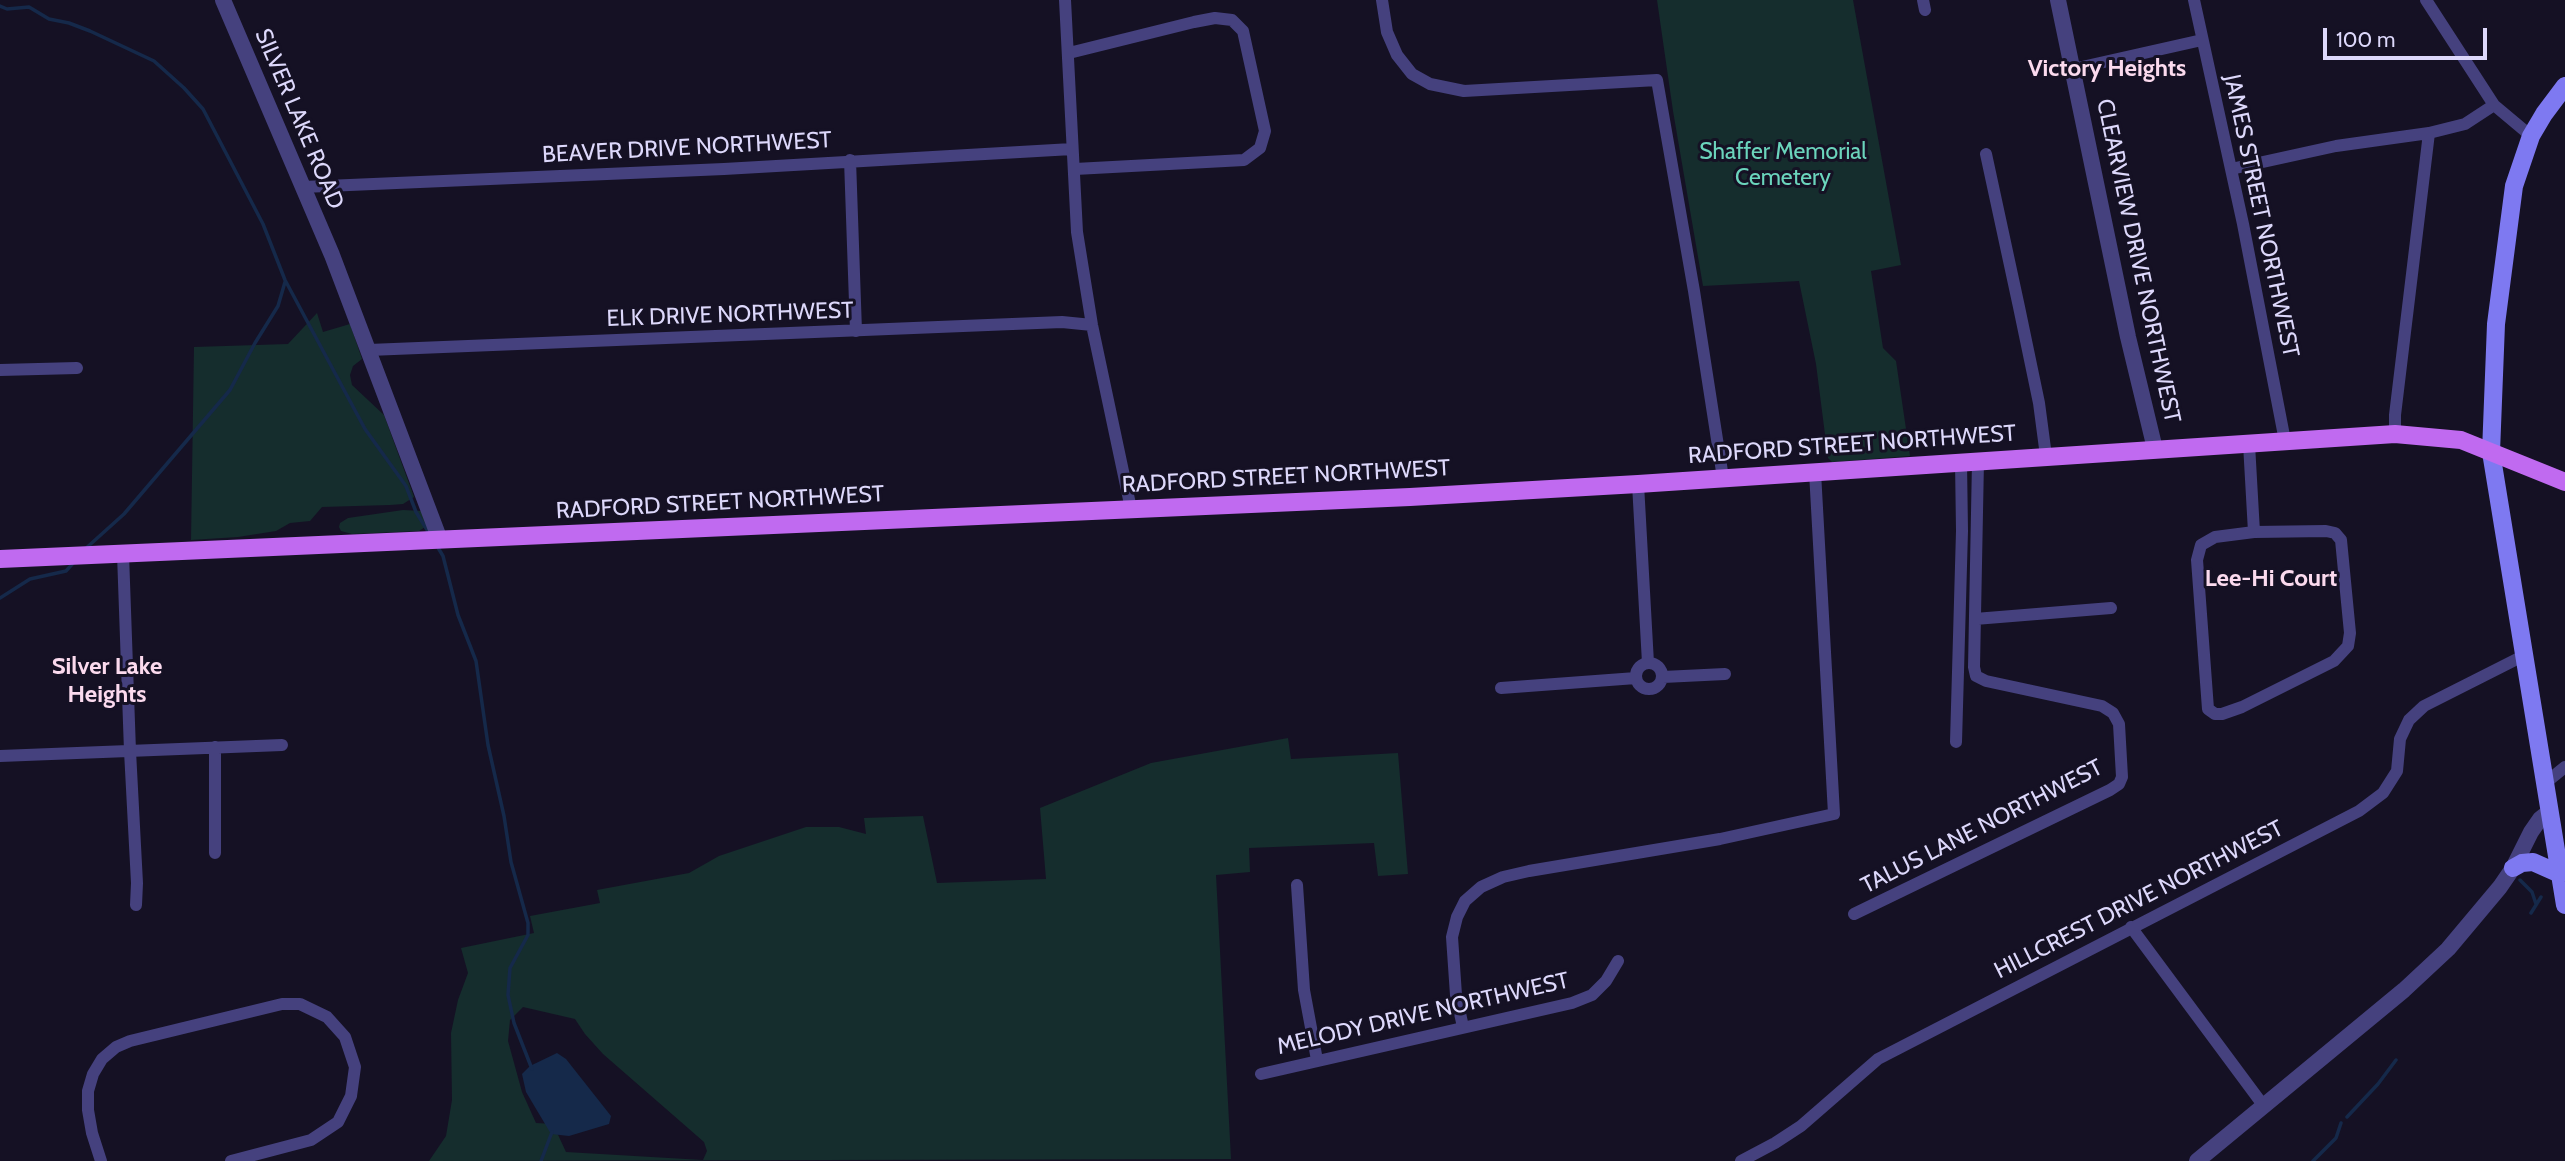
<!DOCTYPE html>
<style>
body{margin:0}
#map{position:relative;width:2565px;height:1161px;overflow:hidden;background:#151124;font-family:Cabin,sans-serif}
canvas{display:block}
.scale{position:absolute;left:2323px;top:28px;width:164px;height:32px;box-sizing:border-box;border:4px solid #ddd8fb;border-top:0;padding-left:9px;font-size:21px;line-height:24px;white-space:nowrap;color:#ddd8fb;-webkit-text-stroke:5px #151124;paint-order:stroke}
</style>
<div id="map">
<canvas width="2565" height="1161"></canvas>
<div class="scale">100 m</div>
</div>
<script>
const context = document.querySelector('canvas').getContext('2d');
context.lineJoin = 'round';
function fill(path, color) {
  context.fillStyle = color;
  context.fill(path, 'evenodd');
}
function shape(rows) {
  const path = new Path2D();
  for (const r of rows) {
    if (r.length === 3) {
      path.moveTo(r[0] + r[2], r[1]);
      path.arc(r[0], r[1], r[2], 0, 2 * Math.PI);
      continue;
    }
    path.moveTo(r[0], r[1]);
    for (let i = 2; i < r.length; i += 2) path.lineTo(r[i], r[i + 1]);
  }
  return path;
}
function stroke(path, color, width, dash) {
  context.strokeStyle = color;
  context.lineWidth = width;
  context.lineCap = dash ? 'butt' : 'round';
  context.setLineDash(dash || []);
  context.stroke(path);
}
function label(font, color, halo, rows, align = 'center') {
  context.font = font + ' Cabin,sans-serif';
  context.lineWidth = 6;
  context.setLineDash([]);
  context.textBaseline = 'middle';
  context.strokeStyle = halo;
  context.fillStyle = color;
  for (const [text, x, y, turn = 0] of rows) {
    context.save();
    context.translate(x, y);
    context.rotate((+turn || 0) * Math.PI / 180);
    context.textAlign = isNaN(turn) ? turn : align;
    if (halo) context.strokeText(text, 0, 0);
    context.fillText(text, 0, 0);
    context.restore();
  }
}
const green = shape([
 [1657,0,1853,0,1901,265,1871,271,1883,348,1896,361,1910,456,1832,462,1828,458,1816,364,1799,281,1703,286,1673,111],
 [317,313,323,332,350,324,362,359,353,366,350,375,352,385,384,415,414,497,403,504,390,505,322,507,310,521,290,523,276,531,238,537,191,540,194,347,288,344],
 [403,510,421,511,428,525,419,531,352,534,341,531,339,527,340,523,348,518],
 [1288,738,1291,759,1398,753,1408,874,1378,876,1374,843,1249,848,1250,872,1216,875,1231,1159,429,1161,446,1136,452,1100,451,1033,458,1000,468,973,461,948,534,933,530,916,600,903,597,890,689,873,719,856,806,827,839,827,866,834,864,818,923,816,937,883,1046,879,1040,808,1151,763],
 [523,1007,575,1019,585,1034,603,1054,704,1142,707,1151,703,1160,566,1152,553,1124,536,1123,522,1092,508,1041,510,1020]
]);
const water = shape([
 [557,1053,566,1059,611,1116,609,1124,569,1136,551,1134,526,1092,522,1074,530,1066]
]);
const stream = shape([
 [0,6,7,9,29,7,49,19,69,23,90,31,154,61,184,88,203,109,263,224,285,280,365,429,406,486,416,512,429,533],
 [437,546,443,556,458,615,476,661,488,745,504,816,511,862,528,923,528,935,510,968,508,995,514,1023,532,1069],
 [84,550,124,514,230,390,255,343,278,306,285,282],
 [0,598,30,579,66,571,75,561],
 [2520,880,2532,892,2536,904],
 [2531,913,2541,897],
 [2347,1117,2378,1084,2396,1060],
 [541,1161,552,1132],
 [2313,1161,2336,1138,2341,1123]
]);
const minor = shape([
 [1065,0,1077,232,1092,325,1131,509],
 [1382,0,1387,32,1397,55,1412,74,1430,84,1464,91,1657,80,1694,291,1723,478],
 [1923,0,1925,10],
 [2194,0,2243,224,2285,441],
 [2426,0,2494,105,2531,136],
 [1069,53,1194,22,1215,18,1232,20,1243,31,1265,131,1260,148,1244,160,1075,169],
 [2073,69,2202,40],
 [1986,154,2019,307,2039,403,2046,456],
 [850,160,856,331],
 [2231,169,2336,146,2429,133,2465,124,2494,105],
 [303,187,724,169,1072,149],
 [369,350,1062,322,1092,325],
 [0,370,77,368],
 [2395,434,2395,415,2429,133],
 [2249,444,2254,532],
 [1638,484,1648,663],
 [2326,531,2335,533,2341,540,2350,633,2348,646,2334,661,2242,707,2222,714,2215,714,2208,709,2197,560,2201,545,2215,537,2254,532,2326,531],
 [123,554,130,751,137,883,136,905],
 [1975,619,2111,608],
 [1649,676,13],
 [1663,677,1725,674],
 [1501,688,1636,678],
 [1956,742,1962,531,1961,462],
 [0,756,282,745],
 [2544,784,2565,767],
 [215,853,215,747],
 [1297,885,1304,990,1317,1060],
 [1854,914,2110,790,2119,784,2122,777,2119,724,2113,713,2102,706,1986,681,1976,676,1974,667,1978,461],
 [2131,927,2263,1105],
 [1463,1027,1456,995,1452,937,1457,917,1465,901,1481,887,1503,877,1529,871,1720,839,1834,814,1815,472],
 [1261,1074,1572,1003,1592,995,1606,981,1618,961],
 [101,1161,92,1133,88,1110,88,1091,93,1074,102,1059,116,1047,130,1041,282,1004,300,1004,327,1017,345,1037,355,1067,351,1096,338,1122,311,1140,231,1161],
 [1741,1161,1775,1143,1801,1126,1878,1059,2359,811,2383,793,2397,771,2400,739,2409,720,2424,706,2523,656]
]);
const tertiary = shape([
 [223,0,332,255,440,540],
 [2058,0,2128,337,2155,449],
 [2197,1161,2404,990,2448,949,2500,887,2513,868,2531,832,2540,819,2550,811]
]);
const secondary = shape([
 [2565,86,2544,114,2531,136,2514,186,2496,324,2491,452,2565,905],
 [2513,868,2522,863,2533,862,2560,874]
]);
const primary = shape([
 [0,559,1410,497,1638,484,2395,434,2461,440,2565,482]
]);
const streetNames = [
 ["SILVER LAKE ROAD",299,119,67],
 ["BEAVER DRIVE NORTHWEST",687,148,-3],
 ["JAMES STREET NORTHWEST",2261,216,78],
 ["CLEARVIEW DRIVE NORTHWEST",2138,261,78],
 ["ELK DRIVE NORTHWEST",730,315,-2],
 ["RADFORD STREET NORTHWEST",1852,445,-4],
 ["RADFORD STREET NORTHWEST",1286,477,-3],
 ["RADFORD STREET NORTHWEST",720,503,-3],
 ["TALUS LANE NORTHWEST",1982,827,-27],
 ["HILLCREST DRIVE NORTHWEST",2139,900,-27],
 ["MELODY DRIVE NORTHWEST",1423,1014,-13]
];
const parkNames = [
 ["Shaffer Memorial",1783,152],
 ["Cemetery",1783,178]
];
const neighbourhoodNames = [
 ["Victory Heights",2107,69],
 ["Lee-Hi Court",2271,579],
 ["Silver Lake",107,667],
 ["Heights",107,695]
];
fill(green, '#152d2d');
fill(water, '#15294a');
stroke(stream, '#15294a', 3.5);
stroke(minor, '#45417e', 12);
stroke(tertiary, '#45417e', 16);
stroke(secondary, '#7e79f1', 18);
stroke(primary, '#c06af0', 18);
label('23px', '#ddd8fb', '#151124', streetNames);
label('23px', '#6bd4bc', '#151124', parkNames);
label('bold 24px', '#fbdaee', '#151124', neighbourhoodNames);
</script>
